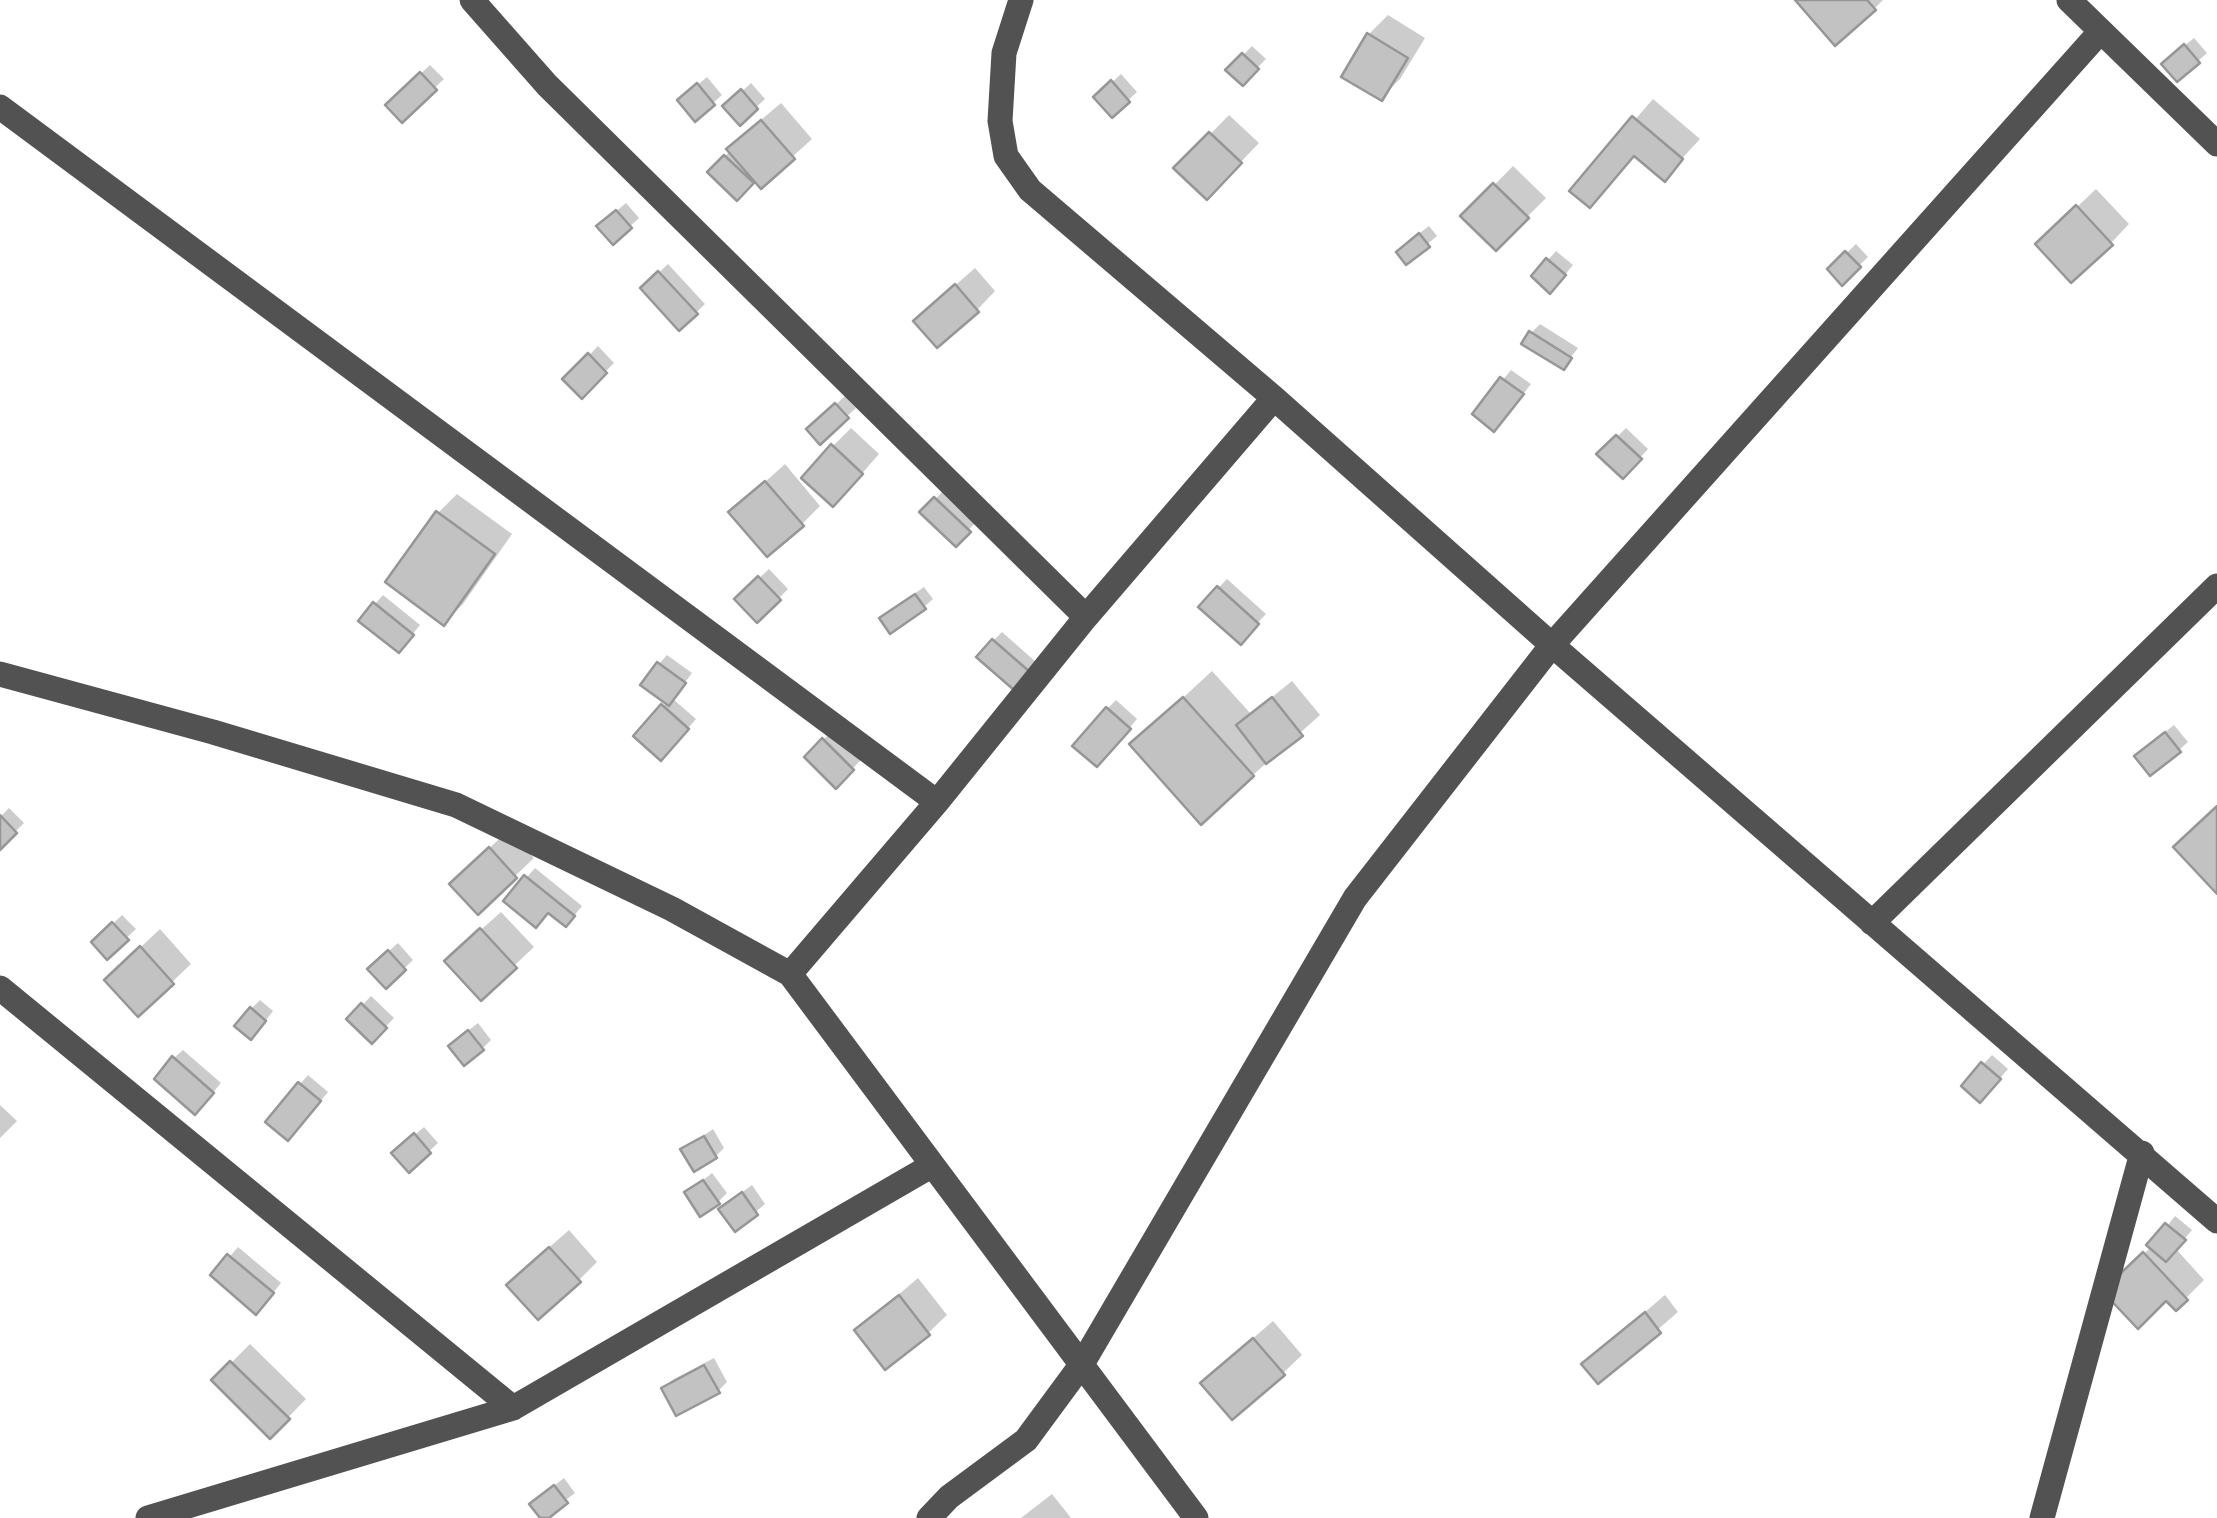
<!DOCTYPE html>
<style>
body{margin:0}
canvas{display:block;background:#fff}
</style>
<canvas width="2217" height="1518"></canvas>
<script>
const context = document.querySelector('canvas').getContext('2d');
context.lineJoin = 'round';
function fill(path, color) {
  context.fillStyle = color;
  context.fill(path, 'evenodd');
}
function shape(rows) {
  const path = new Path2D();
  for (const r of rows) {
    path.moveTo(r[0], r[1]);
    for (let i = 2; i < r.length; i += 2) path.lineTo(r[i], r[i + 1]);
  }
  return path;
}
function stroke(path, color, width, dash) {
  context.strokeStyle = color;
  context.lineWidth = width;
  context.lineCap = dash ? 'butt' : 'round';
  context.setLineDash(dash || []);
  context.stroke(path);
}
const shadow = shape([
 [1799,0,1883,0,1874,9],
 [1388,15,1425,38,1400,79,1381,98,1344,76,1369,34],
 [2194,38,2207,53,2198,61,2173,55],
 [1252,46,1266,59,1242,83,1229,70],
 [430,65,444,79,402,119,388,105],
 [1121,74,1137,92,1112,115,1096,97],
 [707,77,722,95,696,118,689,92],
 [751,83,765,99,740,122,726,106],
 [1653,99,1700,139,1664,178,1636,154,1590,205,1573,191],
 [781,103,812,139,761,185,755,179,737,197,711,172,748,131],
 [1229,115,1259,143,1207,197,1177,168],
 [1513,166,1546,198,1496,248,1464,216],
 [2096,189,2129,224,2111,243,2057,226],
 [626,203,639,218,613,242,608,218],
 [1429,226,1437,236,1407,261,1407,243],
 [1856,244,1868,257,1842,282,1830,269],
 [1556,251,1573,265,1559,282,1548,260],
 [668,264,705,304,680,328,643,288],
 [975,268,995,291,977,310,935,303],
 [1540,324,1578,348,1563,367,1531,333],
 [598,346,614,363,582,395,566,379],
 [1511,370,1531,384,1503,420,1475,414],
 [845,396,856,408,820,441,809,430],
 [851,428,879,454,851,486,833,446],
 [1626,428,1648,449,1623,476,1600,454],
 [785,464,820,506,802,524,732,512],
 [944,490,977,521,956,543,923,512],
 [457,494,512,534,463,604,444,622,438,513],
 [769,569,788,589,757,620,737,599],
 [1227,579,1266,614,1240,641,1201,606],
 [924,587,933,599,924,607,891,610],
 [383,595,420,625,407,641,375,604],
 [1002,632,1036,662,1023,678,993,641],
 [667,655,692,673,673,699,696,719,670,749,637,736,667,702,659,664],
 [1212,671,1251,714,1292,681,1320,715,1253,775,1133,744],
 [1116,700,1137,719,1106,756,1107,709],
 [2174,725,2188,742,2179,750,2146,747],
 [832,731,861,760,836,785,807,757],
 [9,808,24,823,0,847,0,817],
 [509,830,534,858,478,911,471,865],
 [535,868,582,906,574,916,506,901],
 [501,912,534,947,481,997,466,943],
 [122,915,136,929,107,956,94,942],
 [160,929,191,964,172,982,126,961],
 [398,943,413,960,386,986,379,960],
 [371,996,394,1018,372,1041,349,1019],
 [260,1000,273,1011,260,1028,251,1009],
 [478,1023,491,1040,483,1048,460,1037],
 [183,1050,221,1083,204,1103,174,1058],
 [1992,1055,2008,1069,1989,1091,1964,1085],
 [308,1075,328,1092,297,1129,300,1084],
 [0,1105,17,1121,0,1138],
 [424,1127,438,1143,409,1170,403,1145],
 [713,1129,724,1148,716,1156,683,1150],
 [712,1173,727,1193,718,1202,687,1193],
 [752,1185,765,1204,735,1229,730,1201],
 [2175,1216,2192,1230,2176,1249,2204,1280,2176,1308,2166,1297,2105,1291,2151,1247],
 [569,1230,597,1262,579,1280,528,1266],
 [238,1247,281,1283,265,1303,214,1275],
 [918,1278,947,1315,928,1333,857,1330],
 [1665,1295,1678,1312,1598,1381,1584,1364],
 [1273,1321,1302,1355,1283,1373,1222,1365],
 [250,1344,306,1399,270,1436,214,1380],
 [714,1358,727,1382,718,1391,664,1388,672,1380],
 [564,1478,575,1493,543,1518,541,1496],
 [1052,1494,1071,1518,1021,1518]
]);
const building = shape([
 [1795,0,1867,0,1876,10,1835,46,1795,0],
 [1367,33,1408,58,1382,101,1341,77,1367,33],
 [2184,44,2200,63,2177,82,2161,64,2184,44],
 [1242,53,1259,69,1243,86,1225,70,1242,53],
 [420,72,437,90,402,123,385,105,420,72],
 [1111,80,1130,102,1112,118,1093,97,1111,80],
 [697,83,715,105,695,122,677,100,697,83],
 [741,89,758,109,740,126,722,106,741,89],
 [1632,116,1683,159,1665,182,1634,156,1590,208,1569,191,1632,116],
 [761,120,795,159,761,189,726,149,761,120],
 [1209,132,1242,163,1207,200,1173,168,1209,132],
 [724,155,754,183,737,201,707,172,724,155],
 [1493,183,1529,218,1496,251,1460,216,1493,183],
 [2076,205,2113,245,2071,283,2035,244,2076,205],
 [616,210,632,228,613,245,596,226,616,210],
 [1419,233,1430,247,1406,265,1396,252,1419,233],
 [1845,251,1861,267,1842,286,1827,269,1845,251],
 [1546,258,1566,275,1550,294,1531,276,1546,258],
 [658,271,698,314,679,331,640,288,658,271],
 [955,284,979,312,937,348,913,321,955,284],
 [1529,331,1572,358,1564,370,1521,344,1529,331],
 [588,353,607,373,582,399,562,379,588,353],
 [1500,377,1524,394,1494,432,1472,414,1500,377],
 [835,403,849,418,820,445,806,429,835,403],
 [1616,435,1642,459,1623,479,1596,454,1616,435],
 [831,444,863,474,833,507,801,478,831,444],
 [765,481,804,526,767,557,728,512,765,481],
 [934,497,971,532,956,547,919,512,934,497],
 [436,511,495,554,444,626,385,582,436,511],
 [758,576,781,600,757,623,734,599,758,576],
 [1217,586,1259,624,1241,645,1198,607,1217,586],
 [915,594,926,609,890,634,879,618,915,594],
 [373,602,414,635,399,653,358,621,373,602],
 [992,639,1030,672,1014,690,976,657,992,639],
 [657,662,686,683,669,706,640,685,657,662],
 [1183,697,1254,776,1201,825,1129,744,1183,697],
 [1272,697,1303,736,1266,764,1236,725,1272,697],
 [661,704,689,729,661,761,633,736,661,704],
 [1106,707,1131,729,1097,767,1072,746,1106,707],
 [2165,732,2181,752,2150,776,2134,756,2165,732],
 [822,738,854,770,836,789,804,757,822,738],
 [2217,806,2217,894,2173,847,2217,806],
 [0,815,17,833,0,850,0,815],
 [489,847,517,878,478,915,449,884,489,847],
 [524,875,575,916,566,927,548,913,536,928,503,901,524,875],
 [112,922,129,940,107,960,91,942,112,922],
 [480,928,517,968,481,1001,444,961,480,928],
 [140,946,174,984,138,1017,104,980,140,946],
 [388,950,406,970,386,989,367,969,388,950],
 [361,1003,387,1028,372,1044,346,1019,361,1003],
 [250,1007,266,1021,251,1040,234,1026,250,1007],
 [468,1030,484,1050,464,1066,448,1046,468,1030],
 [172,1056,214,1093,195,1115,154,1079,172,1056],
 [1981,1062,2001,1079,1980,1103,1961,1086,1981,1062],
 [298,1082,321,1101,288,1141,265,1122,298,1082],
 [414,1133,431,1153,409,1173,391,1153,414,1133],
 [704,1136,717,1158,694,1172,680,1149,704,1136],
 [703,1180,720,1204,700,1217,684,1192,703,1180],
 [742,1192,758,1215,735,1232,718,1209,742,1192],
 [2165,1223,2186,1240,2166,1262,2146,1245,2165,1223],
 [549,1247,581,1282,538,1320,506,1285,549,1247],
 [2143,1252,2188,1300,2176,1311,2166,1301,2138,1329,2102,1291,2143,1252],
 [227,1254,274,1293,256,1315,210,1275,227,1254],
 [899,1295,930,1335,885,1370,854,1330,899,1295],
 [1645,1312,1661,1333,1598,1384,1581,1364,1645,1312],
 [1253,1338,1285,1375,1232,1420,1200,1383,1253,1338],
 [230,1361,290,1419,270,1439,211,1380,230,1361],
 [704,1365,720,1393,676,1416,661,1388,704,1365],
 [554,1485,568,1503,549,1518,540,1518,529,1504,554,1485]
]);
const minor = shape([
 [472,0,547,85,1086,617],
 [1021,0,1004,53,1000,121,1006,156,1030,190,1274,398,1552,645,2217,1221],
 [2069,0,2217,144],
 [0,107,937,802],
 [0,674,213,732,456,805,672,909,790,974],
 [1872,923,2217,586],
 [0,988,513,1408],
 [148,1518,513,1408,931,1166],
 [929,1518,949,1497,1026,1440,1082,1364,1355,898,1552,645,2100,32],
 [1196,1518,790,974,937,802,1086,617,1274,398],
 [2042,1518,2142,1153]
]);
fill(shadow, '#0003');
fill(building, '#c2c2c2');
stroke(building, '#969696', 2.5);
stroke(minor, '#525252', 25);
</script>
